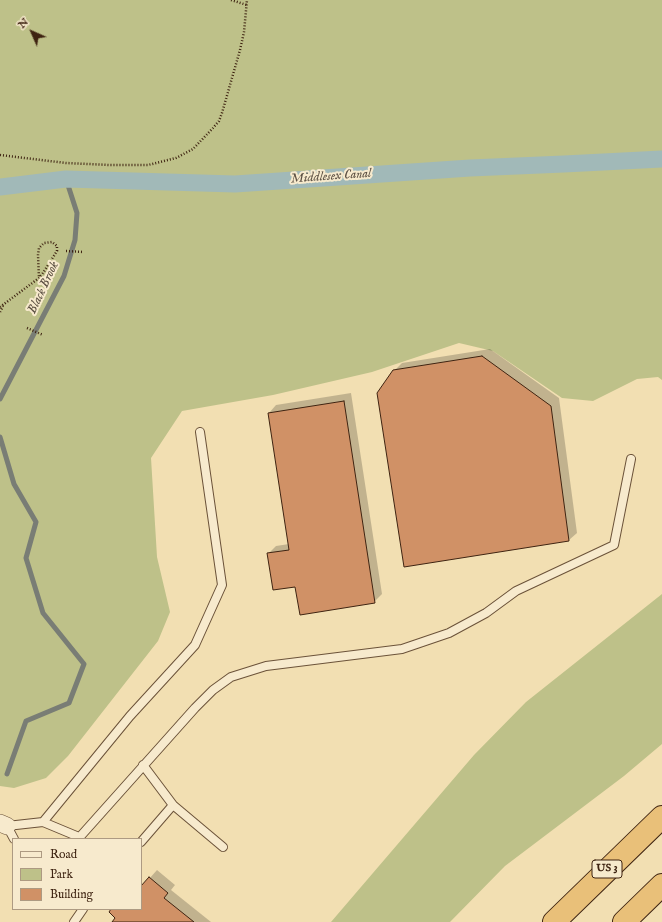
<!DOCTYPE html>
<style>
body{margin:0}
#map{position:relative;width:662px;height:922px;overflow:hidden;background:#f2dfb2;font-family:"IM FELL English",serif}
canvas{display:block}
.legend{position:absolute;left:12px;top:838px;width:130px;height:72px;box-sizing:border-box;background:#f7eacd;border:1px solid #ad9a82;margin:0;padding:5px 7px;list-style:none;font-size:12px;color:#3e2311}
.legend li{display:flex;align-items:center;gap:8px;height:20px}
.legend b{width:20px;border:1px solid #ad9a82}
.north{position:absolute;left:12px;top:12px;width:40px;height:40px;-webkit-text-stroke:3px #f7eacd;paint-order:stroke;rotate:315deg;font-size:11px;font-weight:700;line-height:16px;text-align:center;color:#3e2311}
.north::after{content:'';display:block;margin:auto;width:14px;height:18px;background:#3e2311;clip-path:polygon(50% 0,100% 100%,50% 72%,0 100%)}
</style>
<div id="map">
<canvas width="662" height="922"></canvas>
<ul class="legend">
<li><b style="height:5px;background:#f7eacd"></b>Road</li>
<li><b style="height:11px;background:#bec189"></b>Park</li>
<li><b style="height:11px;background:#d09166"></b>Building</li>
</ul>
<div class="north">N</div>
</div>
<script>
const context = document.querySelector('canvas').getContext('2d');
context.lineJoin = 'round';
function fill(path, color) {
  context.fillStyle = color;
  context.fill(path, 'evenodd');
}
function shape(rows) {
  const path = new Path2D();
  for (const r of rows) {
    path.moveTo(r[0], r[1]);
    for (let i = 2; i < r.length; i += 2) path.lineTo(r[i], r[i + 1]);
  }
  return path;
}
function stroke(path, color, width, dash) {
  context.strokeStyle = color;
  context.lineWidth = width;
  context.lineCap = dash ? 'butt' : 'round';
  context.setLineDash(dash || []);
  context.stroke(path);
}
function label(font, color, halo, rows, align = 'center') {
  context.font = font + ' "IM FELL English",serif';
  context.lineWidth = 4;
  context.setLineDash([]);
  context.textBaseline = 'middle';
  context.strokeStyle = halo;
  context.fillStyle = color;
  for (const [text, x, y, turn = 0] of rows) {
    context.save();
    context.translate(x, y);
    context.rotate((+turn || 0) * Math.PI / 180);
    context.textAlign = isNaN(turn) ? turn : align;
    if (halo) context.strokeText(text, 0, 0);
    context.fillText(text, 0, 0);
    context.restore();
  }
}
const green = shape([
 [0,0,662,0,662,380,658,377,637,379,593,401,562,398,493,351,459,343,372,372,273,395,182,411,151,458,157,557,170,612,158,641,68,756,46,778,14,788,0,786],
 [662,594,662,744,624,776,505,866,450,922,331,922,474,755,526,702]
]);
const shadow = shape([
 [490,349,559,398,577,533,569,540,405,566,394,371,402,363],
 [351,393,382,594,374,602,268,554,276,546,289,544,269,413,276,405],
 [157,870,175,885,171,890,211,922,113,922,117,918,112,909,141,909,141,888]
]);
const stream = shape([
 [0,399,64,276,75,240,77,213,66,179],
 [0,437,14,484,36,522,26,558,43,613,84,664,69,703,26,721,7,774]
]);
const canal = shape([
 [0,187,66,179,235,184,470,168,564,164,662,159]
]);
const building = shape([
 [482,356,551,406,569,541,404,567,377,393,393,370,482,356],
 [344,401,375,603,300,615,295,587,273,590,267,553,289,550,268,413,344,401],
 [149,877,168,893,164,898,194,922,112,922,115,918,109,912,111,909,141,909,141,886,149,877]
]);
const path = shape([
 [231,0,247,5],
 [0,155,66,163,110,165,148,165,176,158,193,149,213,128,219,121,222,113,240,50,244,32,247,0],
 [66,251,84,252],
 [0,307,39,278,43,273,57,251,57,246,52,242,44,243,39,248,38,255,39,278],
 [0,312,3,306],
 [27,328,43,335]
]);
const service = shape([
 [173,805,223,847],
 [43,822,130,716,195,645,222,585,200,432],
 [14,839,7,826,43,822,79,837],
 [78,839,195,708,213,690,231,677,266,666,402,649,449,633,486,613,516,591,614,545,631,459],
 [141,842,173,805,143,765],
 [74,922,83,909]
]);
const minor = shape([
 [0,823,7,826]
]);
const motorway = shape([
 [554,922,662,817],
 [624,922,662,885]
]);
const shields = [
 [607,869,30]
];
const shieldNames = [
 ["US 3",607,869]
];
const waterNames = [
 ["Middlesex Canal",331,177,-4],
 ["Black Brook",44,288,-65]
];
fill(green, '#bec189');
fill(shadow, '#0003');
stroke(stream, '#797d75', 5);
stroke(canal, '#a1b9b8', 17);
fill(building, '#d09166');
stroke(building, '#3e2311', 1);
stroke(service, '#6b5239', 10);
stroke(minor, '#6b5239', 18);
stroke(motorway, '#3e2311', 24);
stroke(path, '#3e2311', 2.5, [1, 2]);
stroke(service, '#f7eacd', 8);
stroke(minor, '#f7eacd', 17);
stroke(motorway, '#e9c079', 22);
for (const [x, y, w] of shields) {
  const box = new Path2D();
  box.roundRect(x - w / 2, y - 9, w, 18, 3);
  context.fillStyle = '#f7eacd';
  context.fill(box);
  stroke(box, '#3e2311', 1);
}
label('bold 11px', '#3e2311', null, shieldNames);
label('italic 13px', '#5c5043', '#f7eacd', waterNames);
</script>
